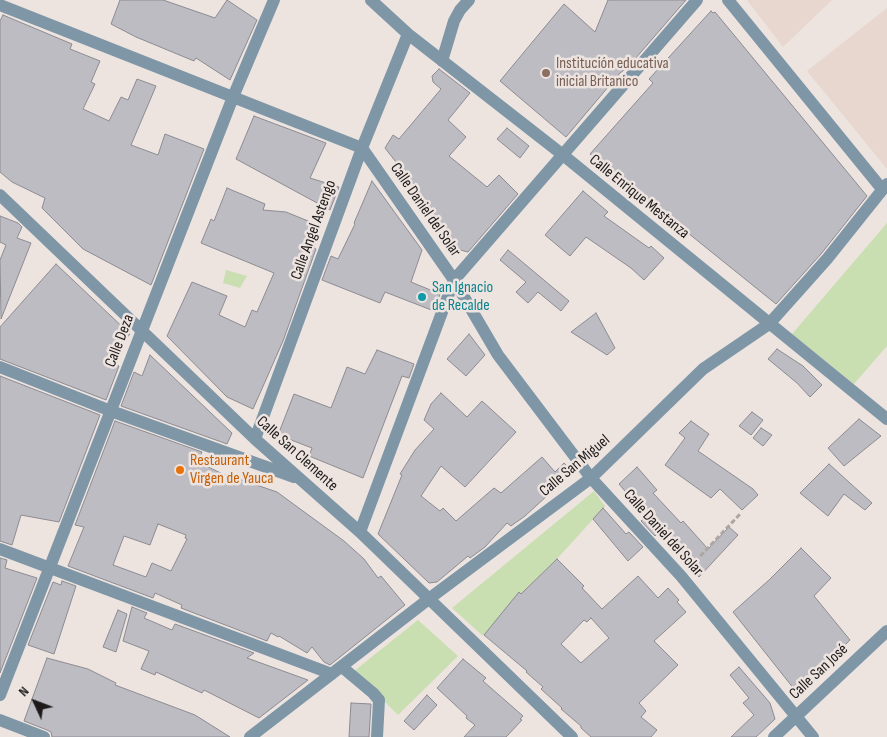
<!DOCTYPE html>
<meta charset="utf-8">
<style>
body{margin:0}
#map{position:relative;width:887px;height:737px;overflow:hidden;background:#ede4e0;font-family:"Sofia Sans Condensed",sans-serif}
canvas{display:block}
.north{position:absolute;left:10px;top:677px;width:50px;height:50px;-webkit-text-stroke:4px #ede4e0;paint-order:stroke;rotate:313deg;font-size:14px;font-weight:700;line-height:20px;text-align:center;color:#1d1a19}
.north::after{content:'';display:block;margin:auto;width:18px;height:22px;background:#1d1a19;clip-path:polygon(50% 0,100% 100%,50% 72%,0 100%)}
</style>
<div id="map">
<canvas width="887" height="737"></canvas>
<div class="north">N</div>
</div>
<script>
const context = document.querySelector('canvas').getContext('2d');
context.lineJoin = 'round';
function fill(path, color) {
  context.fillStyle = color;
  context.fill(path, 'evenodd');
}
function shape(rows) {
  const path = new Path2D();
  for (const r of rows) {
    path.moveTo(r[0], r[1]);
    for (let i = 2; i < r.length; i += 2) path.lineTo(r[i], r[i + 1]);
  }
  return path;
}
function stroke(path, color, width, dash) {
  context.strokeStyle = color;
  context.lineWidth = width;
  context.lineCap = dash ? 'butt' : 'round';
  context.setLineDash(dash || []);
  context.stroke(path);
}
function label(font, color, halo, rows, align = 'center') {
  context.font = font + ' "Sofia Sans Condensed",sans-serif';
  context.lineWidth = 5;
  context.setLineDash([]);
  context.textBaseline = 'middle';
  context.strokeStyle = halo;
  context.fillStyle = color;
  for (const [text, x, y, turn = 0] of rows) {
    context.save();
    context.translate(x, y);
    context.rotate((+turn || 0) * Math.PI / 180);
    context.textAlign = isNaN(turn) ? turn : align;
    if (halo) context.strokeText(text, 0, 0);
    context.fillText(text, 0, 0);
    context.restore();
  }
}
const built = shape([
 [747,0,832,0,783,47],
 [887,8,887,169,807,71]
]);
const green = shape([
 [887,223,887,346,854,384,792,334],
 [226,270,247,276,240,288,223,283],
 [594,491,605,506,557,559,483,636,452,608],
 [418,620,458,656,398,715,354,671]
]);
const building = shape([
 [120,0,163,0,215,18,227,0,257,20,230,80,196,58,194,61,136,37,111,24,120,0],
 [608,0,686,0,628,67,620,73,566,137,500,81,564,4,595,32,608,0],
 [711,11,713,13,715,12,867,196,821,254,776,304,590,154,653,83,649,79,711,11],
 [3,15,72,44,70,49,100,61,91,82,95,84,83,109,109,121,121,97,128,100,137,79,156,86,131,145,158,155,165,134,204,149,151,285,83,249,42,208,45,198,12,182,0,172,0,21,3,15],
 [439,69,470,93,448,120,466,137,449,156,487,187,499,175,518,194,468,252,460,250,414,185,385,148,393,135,399,139,441,89,433,82,432,76,439,69],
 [254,116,326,143,310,178,339,187,330,210,236,159,254,116],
 [507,128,529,146,520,158,497,139,507,128],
 [372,181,422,250,411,282,440,294,434,311,385,292,380,303,322,280,331,256,338,259,355,224,354,223,372,181],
 [227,188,265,204,263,210,286,212,318,225,314,248,316,249,283,341,253,409,227,397,167,336,192,282,227,296,219,315,245,327,252,310,257,312,274,273,201,243,211,219,214,221,227,188],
 [583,191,608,212,604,216,649,248,651,246,664,258,644,280,631,268,586,237,570,256,545,235,583,191],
 [0,216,18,223,22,227,17,238,31,243,1,319,0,260,6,245,0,242,0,216],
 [508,250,569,301,561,311,538,292,528,303,516,292,526,282,500,260,508,250],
 [56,264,130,334,106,361,119,366,106,400,0,359,0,327,56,264],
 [596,313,615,348,607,355,571,332,596,313],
 [469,334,485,355,466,376,447,359,469,334],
 [777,349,803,366,822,385,810,397,797,383,768,359,777,349],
 [377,350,414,364,409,378,402,376,363,478,309,456,312,448,278,435,294,394,331,408,347,367,365,374,377,350],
 [150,355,232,433,227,444,121,406,134,372,142,376,150,355],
 [0,376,100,415,59,522,21,515,12,545,0,541,0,376],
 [441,393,467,417,482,401,516,432,465,487,441,466,421,496,440,511,443,508,456,521,494,488,501,493,542,457,555,472,564,463,573,472,525,516,511,526,507,523,485,547,470,558,468,556,437,582,429,583,378,534,402,475,400,474,415,450,434,429,424,420,431,404,441,393],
 [752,412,763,420,751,435,739,426,752,412],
 [859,419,881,436,844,466,828,448,859,419],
 [115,421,202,452,198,462,235,480,236,478,277,492,344,541,364,559,378,578,381,576,405,605,330,665,324,662,312,647,307,653,279,636,278,637,271,633,267,641,181,608,182,605,155,593,153,598,68,566,84,527,75,525,115,421],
 [158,524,186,535,185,538,187,539,171,571,152,563,146,577,113,565,124,536,150,545,158,524],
 [691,421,709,434,698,451,753,489,758,495,742,510,720,489,711,498,665,465,685,438,679,433,691,421],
 [761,428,772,435,763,446,753,438,761,428],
 [829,464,872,503,865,510,844,494,828,516,800,493,829,464],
 [637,467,657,490,653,493,681,523,683,521,708,549,729,527,738,535,699,577,682,560,659,532,655,536,641,521,646,516,619,484,637,467],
 [603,508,626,534,629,532,643,547,628,561,593,519,603,508],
 [801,548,831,578,814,596,850,640,832,658,836,662,798,694,733,612,769,580,801,548],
 [0,558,7,560,5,568,37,578,0,673,0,558],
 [557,559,584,586,582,588,602,609,638,576,658,598,668,588,679,600,677,602,686,612,654,641,678,665,639,703,646,711,641,717,657,730,651,737,591,737,581,728,581,726,561,709,562,708,541,689,543,687,526,672,527,671,484,635,519,592,521,594,557,559],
 [591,618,609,638,581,663,561,644,584,620,587,622,591,618],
 [62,581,76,586,54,654,28,645,53,582,61,585,62,581],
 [132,607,147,613,144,618,172,630,175,624,254,653,247,658,308,680,259,718,204,690,202,693,156,672,155,675,141,669,149,651,123,641,132,607],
 [118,610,127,614,116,652,103,647,118,610],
 [47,658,88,669,116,683,115,685,195,715,230,737,52,737,51,732,47,730,24,721,47,658],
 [463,659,486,678,483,681,523,716,520,719,522,720,506,737,464,737,475,725,466,718,467,716,437,688,463,659],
 [739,667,770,703,775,719,756,737,731,737,754,715,743,703,749,698,730,675,739,667],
 [427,695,437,705,414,730,404,721,427,695],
 [351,703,371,704,369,737,349,737,351,703]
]);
const path = shape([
 [690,567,741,513]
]);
const minor = shape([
 [371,0,408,34,563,155,887,419],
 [728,0,882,189],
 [0,5,362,148,454,280,498,355,591,478,681,576,813,737],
 [442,61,454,21,460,10,469,0],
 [0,195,255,439,360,532,572,737],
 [0,367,111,411,294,477],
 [255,439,362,148,408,34],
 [360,532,454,280,697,0],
 [0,549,332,674],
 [342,667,373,693,379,700,377,737],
 [0,695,233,97,274,0],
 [0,720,44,737],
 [250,737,430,598,591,478,703,369,769,324,827,259,887,184],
 [774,737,887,631]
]);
const markers = [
 [546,73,5,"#8d6e63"],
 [422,297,5,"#0f9aa8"],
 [180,470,5,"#e8710a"]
];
const educationNames = [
 ["Institución educativa",556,64],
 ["inicial Britanico",556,82]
];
const streetNames = [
 ["Calle Enrique Mestanza",639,197,39],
 ["Calle Daniel del Solar",425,210,55],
 ["Calle Angel Astengo",314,230,-70],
 ["Calle Deza",120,341,-69],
 ["Calle San Clemente",297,454,42],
 ["Calle San Miguel",575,466,-40],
 ["Calle Daniel del Solar",663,533,48],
 ["Calle San José",819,672,-43]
];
const cultureNames = [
 ["San Ignacio",432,288],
 ["de Recalde",432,306]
];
const foodNames = [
 ["Restaurant",190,461],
 ["Virgen de Yauca",190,479]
];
fill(built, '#e7d7ce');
fill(green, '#cadfb1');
fill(building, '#bdbcc3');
stroke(building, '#8c8b92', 1);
stroke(path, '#ada6a3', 3, [5, 2.5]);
stroke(minor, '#7f96a7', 12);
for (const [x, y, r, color] of markers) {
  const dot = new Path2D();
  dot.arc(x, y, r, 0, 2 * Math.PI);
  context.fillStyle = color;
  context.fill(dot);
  stroke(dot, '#ede4e0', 2);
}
label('16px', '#785e54', '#ede4e0', educationNames, 'left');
label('16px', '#1d1a19', '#ede4e0', streetNames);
label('16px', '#0d838f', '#ede4e0', cultureNames, 'left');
label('16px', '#c56008', '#ede4e0', foodNames, 'left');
</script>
